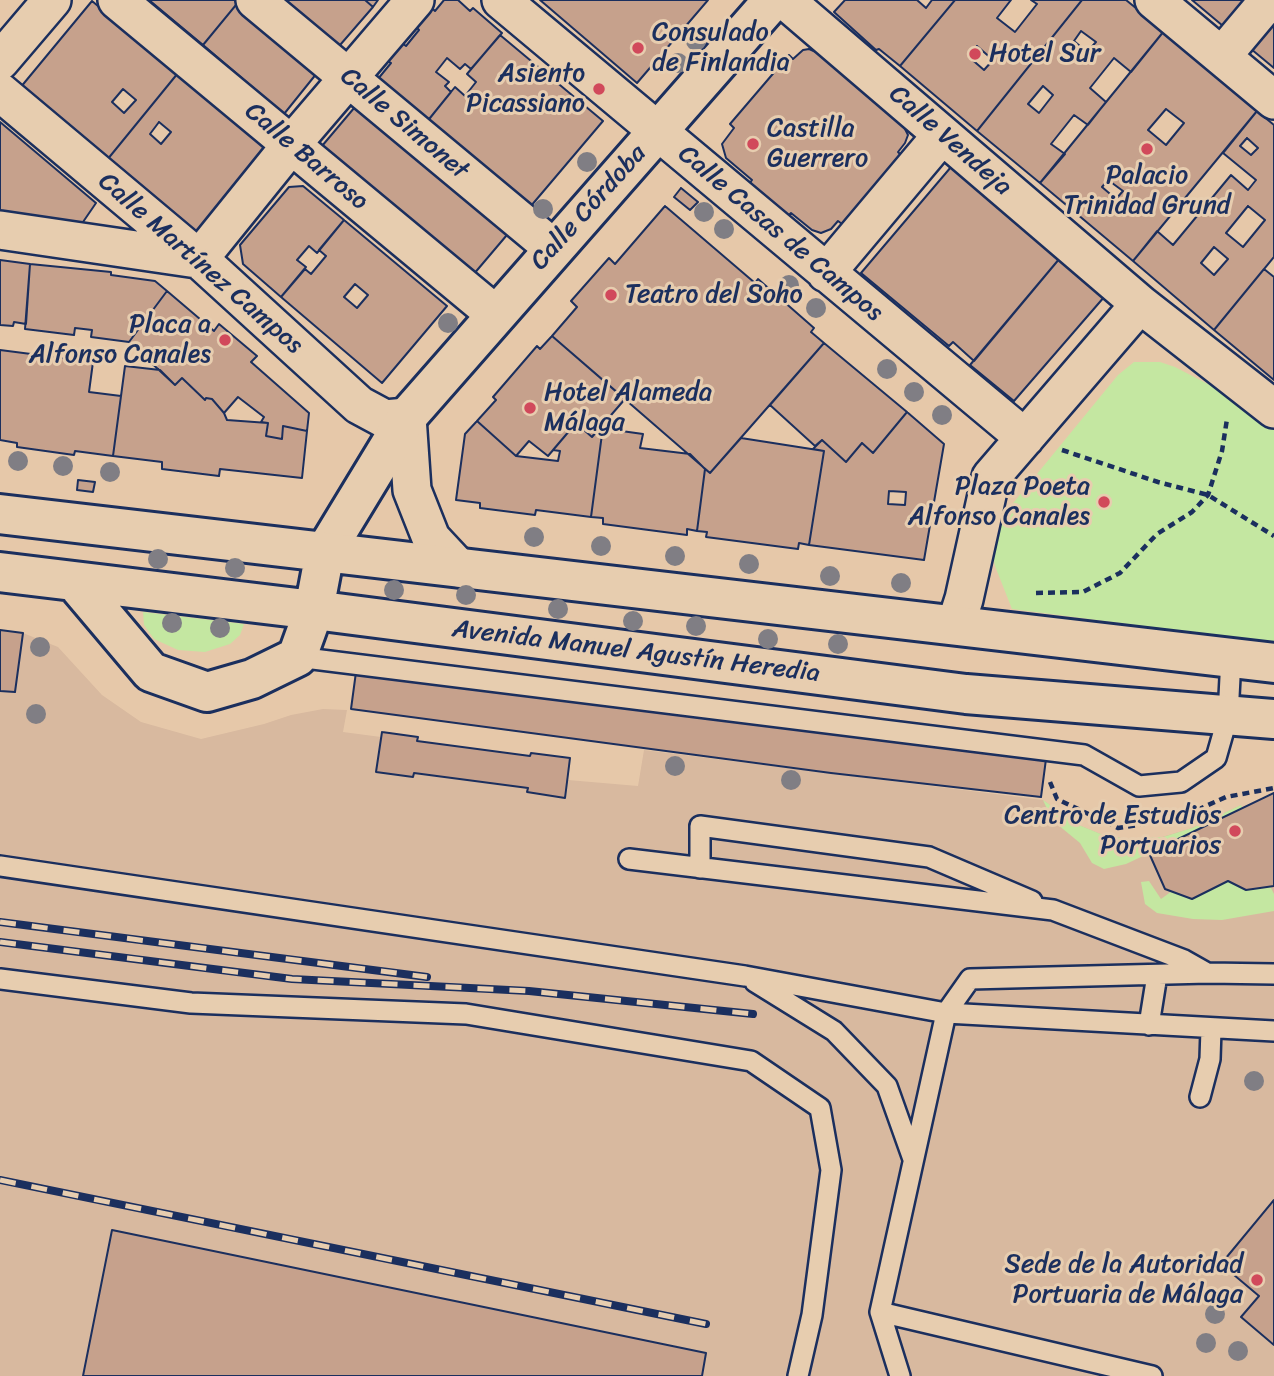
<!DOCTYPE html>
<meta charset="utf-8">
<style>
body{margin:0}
canvas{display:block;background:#e6c8a9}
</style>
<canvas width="1274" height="1376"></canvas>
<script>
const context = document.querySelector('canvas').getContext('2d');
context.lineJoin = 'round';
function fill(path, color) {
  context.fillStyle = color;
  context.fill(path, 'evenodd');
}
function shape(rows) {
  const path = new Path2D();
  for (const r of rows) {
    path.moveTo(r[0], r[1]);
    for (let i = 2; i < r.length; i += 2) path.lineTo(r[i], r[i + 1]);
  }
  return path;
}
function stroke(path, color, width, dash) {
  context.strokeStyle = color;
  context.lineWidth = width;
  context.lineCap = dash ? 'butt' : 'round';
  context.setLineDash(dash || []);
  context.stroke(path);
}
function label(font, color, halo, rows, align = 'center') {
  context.font = font + ' Sriracha,sans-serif';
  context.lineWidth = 6;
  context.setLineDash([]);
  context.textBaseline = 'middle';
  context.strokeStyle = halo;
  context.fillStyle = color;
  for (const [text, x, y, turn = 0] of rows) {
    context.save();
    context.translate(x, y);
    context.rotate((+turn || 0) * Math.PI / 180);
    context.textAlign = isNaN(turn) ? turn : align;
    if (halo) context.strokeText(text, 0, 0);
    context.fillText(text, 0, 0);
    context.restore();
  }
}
const built = shape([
 [0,630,23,633,58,647,102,695,141,722,201,739,264,724,291,715,323,709,347,710,343,732,381,737,377,772,413,777,414,773,528,788,528,792,564,797,568,780,638,786,644,750,1043,800,1079,825,1103,835,1127,839,1162,837,1192,828,1241,805,1242,808,1274,793,1274,1376,0,1376]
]);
const green = shape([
 [1134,362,1160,362,1175,367,1254,408,1274,424,1274,643,1012,609,995,566,992,550,995,532,1005,513,1118,375],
 [143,612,244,624,240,635,230,644,205,652,178,650,154,639,144,625],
 [1043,800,1079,825,1103,835,1127,839,1163,837,1192,828,1241,805,1243,809,1126,864,1104,869,1092,863,1080,843,1052,820],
 [1149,881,1161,899,1172,891,1192,899,1228,881,1246,890,1270,886,1274,894,1274,911,1222,920,1193,919,1157,913,1145,904,1141,882]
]);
const building = shape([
 [149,0,240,0,203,45,149,0],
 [240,0,321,68,284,114,203,45,240,0],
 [273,0,365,0,373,7,334,52,273,0],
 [365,0,378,0,373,7,365,0],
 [444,0,458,0,470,11,473,8,502,33,471,69,465,64,460,69,447,58,436,72,449,82,445,86,451,92,421,129,373,85,391,63,388,61,402,43,406,46,419,30,416,27,432,8,435,11,444,0],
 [540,0,708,0,637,83,540,0],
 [845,0,917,0,926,8,932,0,955,0,900,66,879,49,876,50,834,12,845,0],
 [955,0,1011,0,997,18,1015,32,1037,4,1031,0,1082,0,977,131,900,66,955,0],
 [977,46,993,60,984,70,969,57,977,46],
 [1082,0,1126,0,1164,31,1131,72,1114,58,1090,88,1106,102,1088,125,1074,115,1051,144,1065,154,1040,183,977,131,1082,0],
 [1081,31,1096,42,1087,52,1074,41,1081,31],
 [1043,86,1053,95,1039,113,1028,104,1043,86],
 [1192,0,1256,0,1229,31,1192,0],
 [92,1,178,73,107,160,20,88,92,1],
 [123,89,136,100,124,113,112,102,123,89],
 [1274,10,1274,68,1245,44,1274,10],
 [1164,31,1257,111,1133,261,1040,183,1164,31],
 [1166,109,1184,123,1166,145,1148,130,1166,109],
 [1108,180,1123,191,1116,199,1102,187,1108,180],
 [500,35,603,121,525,213,423,127,455,87,465,96,476,82,467,74,500,35],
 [809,49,816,52,839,71,842,68,880,101,878,104,903,125,908,135,905,143,898,152,901,155,842,224,838,221,831,229,821,233,812,230,791,213,788,216,749,184,752,180,726,158,722,144,734,128,730,124,789,55,793,59,803,50,809,49],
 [178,73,266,146,197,234,107,160,178,73],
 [159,122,171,132,161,144,150,134,159,122],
 [360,101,512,229,473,275,322,146,360,101],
 [1257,111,1274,125,1274,257,1214,330,1133,261,1157,231,1173,245,1231,175,1248,190,1256,180,1223,153,1257,111],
 [1247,138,1258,148,1251,155,1240,146,1247,138],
 [1248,206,1265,220,1243,247,1226,233,1248,206],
 [1214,247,1228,259,1214,275,1201,263,1214,247],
 [0,122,96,203,83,222,83,229,0,211,0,122],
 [951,167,1060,258,974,361,953,342,949,346,861,273,951,167],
 [303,186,344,220,317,253,309,246,297,260,306,267,281,297,243,264,240,245,289,187,303,186],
 [681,188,698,202,690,210,674,197,681,188],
 [665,206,755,283,758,279,814,328,811,332,824,343,710,473,552,336,577,307,571,301,609,258,615,264,665,206],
 [344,220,447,306,382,383,281,297,305,269,311,274,326,256,319,250,344,220],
 [355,284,368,295,357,308,344,297,355,284],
 [1060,258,1105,296,1014,401,970,365,1060,258],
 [0,260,30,264,26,324,14,322,13,326,0,325,0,260],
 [30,264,111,272,111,275,155,281,167,291,129,342,91,337,92,330,75,328,74,335,25,329,30,264],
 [1264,269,1274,277,1274,380,1214,330,1264,269],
 [167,291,214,331,219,324,257,356,251,362,309,413,307,431,283,426,282,439,266,436,268,423,261,422,264,417,238,397,224,413,212,399,206,398,205,400,182,378,175,385,129,342,167,291],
 [552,336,625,399,592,437,576,423,548,456,529,441,516,456,477,421,496,400,493,397,537,346,540,349,552,336],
 [824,343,907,412,873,453,862,443,846,462,822,440,815,446,770,405,824,343],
 [0,350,93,362,89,392,121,396,113,456,75,451,74,455,17,447,17,443,0,440,0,350],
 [125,366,160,370,175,385,182,378,205,400,206,398,212,399,224,413,227,420,268,423,266,436,282,439,283,426,307,431,302,478,220,469,219,476,162,469,162,462,113,456,125,366],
 [907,412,944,444,924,560,809,545,824,451,813,449,822,440,846,462,862,443,873,453,907,412],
 [889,491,906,492,905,505,888,504,889,491],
 [477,421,516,456,558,461,560,451,553,450,576,423,592,437,596,431,602,434,591,517,536,510,535,515,480,508,480,503,456,500,465,434,477,421],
 [600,428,643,434,640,448,690,454,705,469,697,531,687,529,687,535,603,524,603,518,591,517,602,434,596,431,600,428],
 [741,438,824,451,809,545,799,543,798,549,706,537,707,532,697,531,705,469,710,473,741,438],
 [78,480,95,482,93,492,77,490,78,480],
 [0,630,23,633,15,692,0,691,0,630],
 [356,672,1046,759,1041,797,831,773,351,709,356,672],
 [382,732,418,737,417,741,530,756,531,753,570,758,565,798,527,792,528,788,414,773,413,777,376,772,382,732],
 [1274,793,1274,886,1246,890,1228,881,1192,899,1165,889,1149,853,1274,793],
 [1274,1200,1274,1345,1241,1317,1259,1296,1221,1264,1274,1200],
 [112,1230,706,1353,702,1376,83,1376,112,1230]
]);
const path = shape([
 [1062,450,1158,482,1208,495,1274,536],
 [1036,593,1083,592,1120,573,1157,534,1192,512,1208,495,1222,451,1227,419],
 [1050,782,1057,799,1118,828,1177,819,1226,797,1274,788]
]);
const lane = shape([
 [297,657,1084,755,1139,786,1181,782,1216,758,1228,716,1231,658],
 [629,859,1053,910,1184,960,1207,973],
 [0,866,745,976,946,1013,1274,1031],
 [700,868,700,826,929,857,1032,901],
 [0,979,191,1003,466,1014,751,1061,820,1108,831,1170,812,1315,798,1376],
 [755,982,834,1031,887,1086,913,1159],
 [1149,1025,1157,975],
 [1200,1097,1210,1059,1211,1029],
 [880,1312,1152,1376],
 [900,1376,880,1312,946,1013,970,979,1208,973,1274,974]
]);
const street = shape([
 [117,0,495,314],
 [255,0,553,248],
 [501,0,1025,438],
 [785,0,1140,304,1274,409],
 [1154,0,1274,100],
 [1222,56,1269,0],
 [0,61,52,0],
 [0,92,199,259,359,405,385,419,407,417,412,490,431,538,459,568],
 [0,230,197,259],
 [199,259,291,145,415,0],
 [826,273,942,135],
 [956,624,964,599,991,477,1140,304]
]);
const secondary = shape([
 [325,552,407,417,773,0]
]);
const primary = shape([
 [0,514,1274,663],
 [0,572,314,610,966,694,1274,719],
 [75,582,151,672,207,692,252,679,297,657,314,610,325,552]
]);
const rail = shape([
 [0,922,427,977],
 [0,942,292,979,529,991,753,1014],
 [0,1180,706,1324]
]);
const trees = [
 [696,41],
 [678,63],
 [587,162],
 [543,209],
 [704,212],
 [724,229],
 [789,285],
 [816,308],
 [448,323],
 [887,369],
 [914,392],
 [942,415],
 [18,461],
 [63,466],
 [110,472],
 [534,537],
 [601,546],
 [675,556],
 [158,559],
 [749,564],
 [235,568],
 [830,576],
 [901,583],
 [394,590],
 [466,595],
 [558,609],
 [633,621],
 [172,623],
 [696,626],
 [220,628],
 [768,639],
 [838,644],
 [40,647],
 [36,714],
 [675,766],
 [791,780],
 [1254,1081],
 [1215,1314],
 [1206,1343],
 [1238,1351]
];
const markers = [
 [638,48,7,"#d1495b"],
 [975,54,7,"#d1495b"],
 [599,89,7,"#d1495b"],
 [753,144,7,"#d1495b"],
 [1147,149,7,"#d1495b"],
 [611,295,7,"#d1495b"],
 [225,340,7,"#d1495b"],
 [530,408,7,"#d1495b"],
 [1104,502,7,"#d1495b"],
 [1235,831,7,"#d1495b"],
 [1257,1280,7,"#d1495b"]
];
const poiNames = [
 ["Consulado",652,33],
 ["de Finlandia",652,63],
 ["Hotel Sur",989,54],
 ["Asiento",585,74,"right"],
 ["Picassiano",585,104,"right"],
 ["Castilla",767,129],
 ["Guerrero",767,159],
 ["Palacio",1147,176,"center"],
 ["Trinidad Grund",1147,206,"center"],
 ["Teatro del Soho",625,295],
 ["Placa a",211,325,"right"],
 ["Alfonso Canales",211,355,"right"],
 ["Hotel Alameda",544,393],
 ["Málaga",544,423],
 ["Plaza Poeta",1090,487,"right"],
 ["Alfonso Canales",1090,517,"right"],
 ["Centro de Estudios",1221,816,"right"],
 ["Portuarios",1221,846,"right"],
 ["Sede de la Autoridad",1243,1265,"right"],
 ["Portuaria de Málaga",1243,1295,"right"]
];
const streetNames = [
 ["Calle Simonet",404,124,40],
 ["Calle Vendeja",950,141,41],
 ["Calle Barroso",306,157,40],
 ["Calle Córdoba",589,208,-48],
 ["Calle Casas de Campos",780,234,40],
 ["Calle Martínez Campos",200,264,41],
 ["Avenida Manuel Agustín Heredia",636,652,7]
];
fill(built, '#d8b99f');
fill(green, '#c4e7a1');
fill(building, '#c6a18c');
stroke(building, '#1b2f5e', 2);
stroke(lane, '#1b2f5e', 24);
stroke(street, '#1b2f5e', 42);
stroke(secondary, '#1b2f5e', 44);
stroke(primary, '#1b2f5e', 44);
stroke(path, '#1b2f5e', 4.5, [7, 5]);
stroke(lane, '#e7cdaf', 19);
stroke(street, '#e7cdaf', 37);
stroke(secondary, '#e7cdaf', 38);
stroke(primary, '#e7cdaf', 38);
stroke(rail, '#1b2f5e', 8);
stroke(rail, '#e7cdaf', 5, [16]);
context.fillStyle = '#807e84';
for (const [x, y] of trees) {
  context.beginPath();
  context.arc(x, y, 10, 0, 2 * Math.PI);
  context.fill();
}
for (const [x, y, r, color] of markers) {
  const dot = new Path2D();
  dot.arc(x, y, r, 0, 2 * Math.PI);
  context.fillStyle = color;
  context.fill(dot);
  stroke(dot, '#e7cdaf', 2.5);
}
label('26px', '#1b2f5e', '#e7cdaf', poiNames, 'left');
label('26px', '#1b2f5e', '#e7cdaf', streetNames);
</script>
